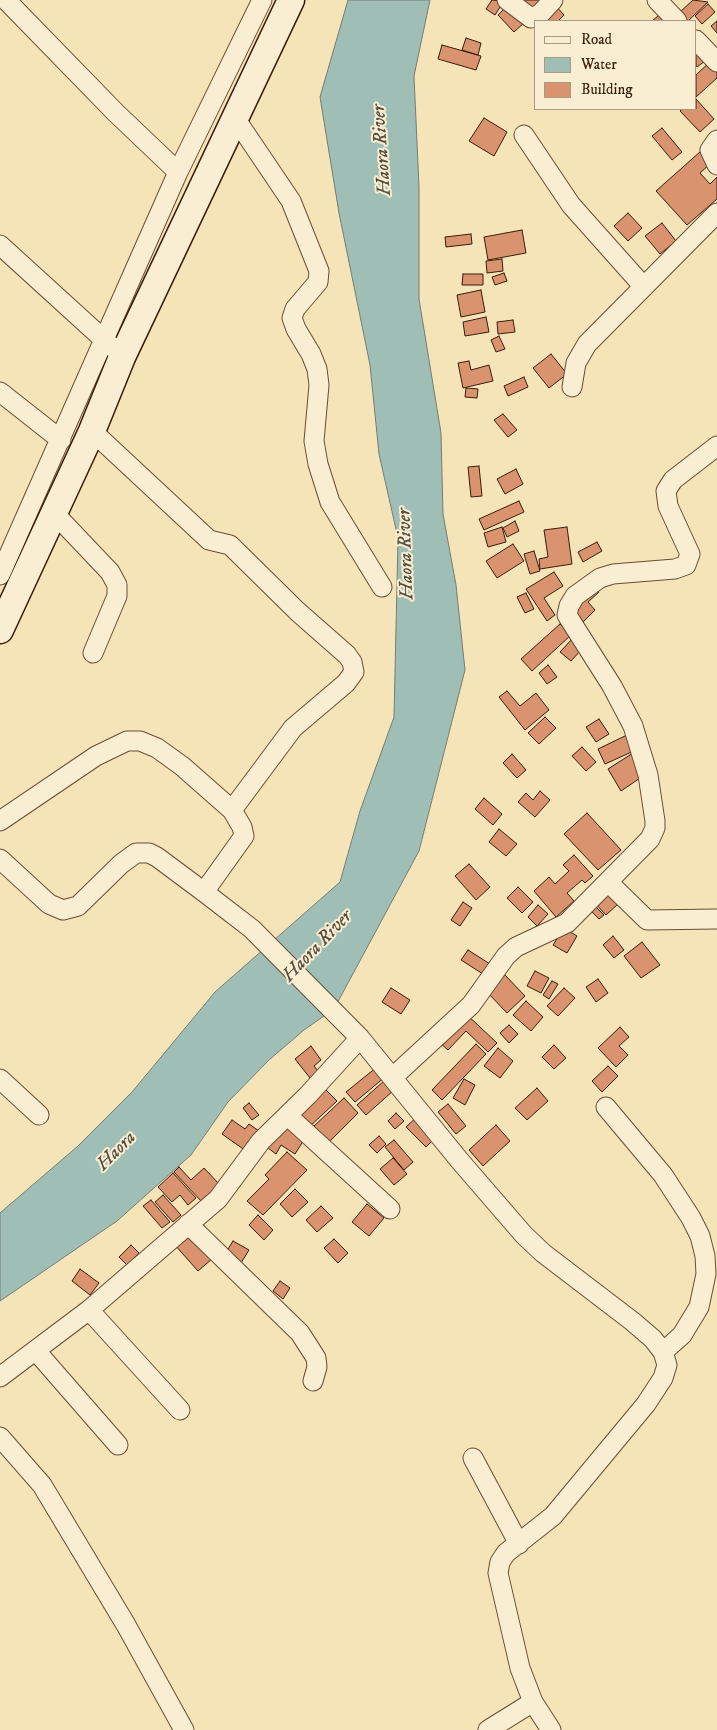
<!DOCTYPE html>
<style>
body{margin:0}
#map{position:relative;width:717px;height:1730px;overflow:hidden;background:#f6e4b9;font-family:"IM FELL DW Pica",serif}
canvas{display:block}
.legend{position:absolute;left:534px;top:20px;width:162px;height:90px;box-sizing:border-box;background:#f9edd2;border:1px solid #ab9982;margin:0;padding:6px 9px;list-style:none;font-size:15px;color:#371c0b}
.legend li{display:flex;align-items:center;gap:10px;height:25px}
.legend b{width:25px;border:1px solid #ab9982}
</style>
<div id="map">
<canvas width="717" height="1730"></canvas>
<ul class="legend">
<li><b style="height:6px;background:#f9edd2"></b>Road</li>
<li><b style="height:14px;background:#9ebeb6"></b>Water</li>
<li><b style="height:14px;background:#d9936f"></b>Building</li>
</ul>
</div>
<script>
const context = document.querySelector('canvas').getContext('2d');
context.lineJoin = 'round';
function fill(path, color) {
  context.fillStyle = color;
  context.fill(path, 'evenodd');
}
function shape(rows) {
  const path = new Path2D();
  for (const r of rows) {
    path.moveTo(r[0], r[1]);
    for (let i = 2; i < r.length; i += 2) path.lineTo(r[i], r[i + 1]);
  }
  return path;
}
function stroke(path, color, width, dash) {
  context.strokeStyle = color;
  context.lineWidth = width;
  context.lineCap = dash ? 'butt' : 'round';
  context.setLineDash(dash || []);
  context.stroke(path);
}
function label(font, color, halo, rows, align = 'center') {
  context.font = font + ' "IM FELL DW Pica",serif';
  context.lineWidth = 4;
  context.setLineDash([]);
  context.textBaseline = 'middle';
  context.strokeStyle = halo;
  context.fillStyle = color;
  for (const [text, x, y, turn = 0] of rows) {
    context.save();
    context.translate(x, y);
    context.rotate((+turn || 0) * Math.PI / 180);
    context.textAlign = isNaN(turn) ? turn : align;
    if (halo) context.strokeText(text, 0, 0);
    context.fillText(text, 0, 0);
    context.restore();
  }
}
const water = shape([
 [348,0,430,0,414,76,419,187,419,299,441,433,443,514,456,585,465,670,419,851,334,1009,304,1030,269,1060,228,1102,191,1155,117,1221,0,1301,0,1213,78,1146,132,1092,215,992,340,882,360,811,394,717,398,538,379,454,370,365,339,213,320,97,348,0]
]);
const building = shape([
 [492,0,504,1,495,15,486,9,492,0],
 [520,0,549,0,534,15,520,0],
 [693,0,708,2,688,21,680,12,693,0],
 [554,4,564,15,558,21,538,21,554,4],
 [708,4,715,12,702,24,695,16,708,4],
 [508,5,525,22,514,32,498,15,508,5],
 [665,10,675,21,652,21,665,10],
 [717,21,717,33,711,26,717,21],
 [466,38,481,43,478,55,462,50,466,38],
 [696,42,709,58,697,67,696,65,696,42],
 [442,45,481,56,476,70,438,59,442,45],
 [712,60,717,66,717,78,696,97,696,75,712,60],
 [696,99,714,119,700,132,680,111,682,109,696,109,696,99],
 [484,118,507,132,494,156,469,141,484,118],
 [662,128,682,152,672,160,652,136,662,128],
 [701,151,711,163,700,173,710,184,717,177,717,199,687,225,656,191,701,151],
 [628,213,642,228,628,241,614,226,628,213],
 [662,223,676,241,660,254,645,236,662,223],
 [522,230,526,253,488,260,484,237,522,230],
 [471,234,472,244,446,247,445,237,471,234],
 [502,259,503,271,487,273,486,261,502,259],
 [504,273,507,281,495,285,492,277,504,273],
 [463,274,483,274,483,285,462,285,463,274],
 [481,290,485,312,461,317,457,295,481,290],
 [486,317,489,332,465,336,463,322,486,317],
 [513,320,515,332,498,334,497,322,513,320],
 [499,336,505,349,496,352,491,340,499,336],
 [551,354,567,374,549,388,533,368,551,354],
 [469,361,471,370,489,365,493,381,463,388,458,363,469,361],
 [524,377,528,387,508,396,504,386,524,377],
 [466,388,478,389,477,398,465,397,466,388],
 [503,414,517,430,508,437,494,420,503,414],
 [479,466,482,496,471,497,468,467,479,466],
 [516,469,523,484,505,494,497,479,516,469],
 [519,501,524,512,484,530,479,519,519,501],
 [515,521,519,531,507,537,503,528,515,521],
 [502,527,506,542,488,547,484,533,502,527],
 [567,527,572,564,540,569,539,559,548,557,544,530,567,527],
 [597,542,602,551,583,562,578,552,597,542],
 [513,544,524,561,497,578,486,561,513,544],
 [534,551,540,571,530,574,524,554,534,551],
 [554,572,563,586,544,598,555,615,547,621,526,589,554,572],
 [595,587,599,592,588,602,595,610,582,623,570,611,595,587],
 [526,593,534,609,525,613,517,597,526,593],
 [560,624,571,635,532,671,521,659,560,624],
 [573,638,583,648,571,661,560,652,573,638],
 [548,665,557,677,547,684,539,673,548,665],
 [507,691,520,706,536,693,549,710,525,730,499,697,507,691],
 [545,717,556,728,539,744,528,733,545,717],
 [599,719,609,734,596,742,586,727,599,719],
 [629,734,636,750,605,764,598,749,629,734],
 [582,747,596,762,586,771,572,756,582,747],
 [633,753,646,774,621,791,608,769,633,753],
 [512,754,526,770,517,778,503,763,512,754],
 [540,791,550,800,535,817,518,802,526,793,533,800,540,791],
 [484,798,502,814,493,825,475,809,484,798],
 [587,813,621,850,598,870,564,834,587,813],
 [499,829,517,844,506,856,489,842,499,829],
 [574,855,593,876,585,883,582,880,567,893,574,901,556,917,534,891,549,877,555,884,569,871,563,865,574,855],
 [469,864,490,887,476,900,455,876,469,864],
 [518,887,533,902,522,913,507,898,518,887],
 [605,891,618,904,606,915,593,901,605,891],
 [463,902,472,908,460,926,451,920,463,902],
 [592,903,604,915,599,919,588,908,592,903],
 [538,905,548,914,537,926,528,917,538,905],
 [564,928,577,936,567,953,553,945,564,928],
 [613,936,624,950,614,958,603,945,613,936],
 [642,942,660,965,641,978,624,956,642,942],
 [468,950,490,964,483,974,461,960,468,950],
 [535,971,549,978,541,993,527,986,535,971],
 [504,974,525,996,507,1013,487,992,504,974],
 [598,979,608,993,596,1002,586,987,598,979],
 [552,981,558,984,549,999,543,995,552,981],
 [391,988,410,1000,401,1014,382,1002,391,988],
 [564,988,575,998,558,1016,547,1006,564,988],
 [526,1001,543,1017,531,1031,513,1015,526,1001],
 [465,1013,497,1043,488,1052,466,1031,448,1050,439,1042,465,1013],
 [509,1025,518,1034,509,1043,500,1033,509,1025],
 [620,1027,629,1037,619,1046,628,1055,616,1067,598,1048,620,1027],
 [476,1044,486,1054,442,1100,432,1090,476,1044],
 [554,1045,566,1058,554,1069,542,1057,554,1045],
 [311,1046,321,1060,314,1066,322,1076,314,1083,295,1059,311,1046],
 [498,1048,513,1061,500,1078,484,1066,498,1048],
 [608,1066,618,1076,602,1092,592,1081,608,1066],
 [377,1067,385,1077,355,1102,346,1092,377,1067],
 [464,1079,475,1085,465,1105,453,1098,464,1079],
 [385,1080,394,1090,366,1115,357,1105,385,1080],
 [324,1088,337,1101,308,1128,295,1115,324,1088],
 [537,1088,548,1101,527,1120,515,1108,537,1088],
 [344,1098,358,1113,329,1142,314,1126,344,1098],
 [249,1103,259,1115,252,1120,243,1108,249,1103],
 [448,1104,466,1126,456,1134,438,1112,448,1104],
 [396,1113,404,1121,395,1129,388,1121,396,1113],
 [419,1115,438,1135,426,1147,406,1127,419,1115],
 [232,1120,245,1129,249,1124,259,1131,246,1151,222,1134,232,1120],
 [286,1121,307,1135,295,1154,281,1145,276,1154,268,1148,286,1121],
 [496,1125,510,1141,483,1166,469,1150,496,1125],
 [379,1136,386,1144,377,1153,369,1145,379,1136],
 [394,1140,413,1162,404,1170,385,1147,394,1140],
 [287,1152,307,1170,263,1215,247,1201,269,1179,265,1175,287,1152],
 [393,1158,407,1174,394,1185,380,1169,393,1158],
 [179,1167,191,1180,204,1168,220,1185,202,1202,174,1172,179,1167],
 [173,1173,196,1198,188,1205,180,1195,172,1202,158,1187,173,1173],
 [295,1189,308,1202,292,1217,280,1204,295,1189],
 [163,1195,181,1215,173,1222,155,1202,163,1195],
 [151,1200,170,1222,162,1228,143,1206,151,1200],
 [367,1204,384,1218,369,1236,352,1222,367,1204],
 [321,1206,333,1218,317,1232,306,1220,321,1206],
 [258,1215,273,1230,264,1240,249,1225,258,1215],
 [187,1231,212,1259,198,1271,174,1244,187,1231],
 [334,1239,348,1253,338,1263,324,1248,334,1239],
 [233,1241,249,1250,241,1263,225,1254,233,1241],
 [131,1245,139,1253,127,1265,119,1257,131,1245],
 [80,1269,99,1283,90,1295,72,1281,80,1269],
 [280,1281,290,1288,283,1299,273,1291,280,1281]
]);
const street = shape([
 [6,0,116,113,178,172],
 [507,0,531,18,540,14,553,0],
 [657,0,677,21],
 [696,40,717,62],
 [235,118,291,201,319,271,318,282,295,309,292,318,296,329,311,354,317,369,319,385,314,441,318,464,330,502,382,587],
 [524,135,571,205,644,287],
 [717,140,710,150,717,165],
 [0,245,112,347],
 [572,387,576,363,587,344,717,213],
 [0,392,61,440],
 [54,513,110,572,117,585,117,596,93,653],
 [0,575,178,172,262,0],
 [0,821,96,756,127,741,140,741,157,748,182,766,232,810,293,728,346,683,354,672,352,662,347,655,297,611,230,545,209,540,92,431],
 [0,859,49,904,63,910,78,906,121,864,136,853,149,853,157,857,204,892,252,929,360,1038,460,1161,524,1235,543,1253,632,1321,653,1339,663,1352,667,1365,663,1378,646,1404,553,1516,506,1553,500,1562,498,1573,520,1668,533,1702,551,1730],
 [608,882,647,920,717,919],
 [204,892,244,836,242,827,232,810],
 [393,1077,471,1005,506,956,516,947,567,923,650,839,655,828,655,821,648,775,633,726,612,686,572,623,567,615,569,606,575,596,600,578,613,574,675,569,686,565,690,554,668,506,666,491,673,480,717,446],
 [0,1079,39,1115],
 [606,1107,663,1175,691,1218,700,1236,705,1256,706,1274,699,1307,682,1335,663,1352],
 [288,1116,390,1209],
 [188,1224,300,1333,316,1358,317,1367,313,1381],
 [89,1310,180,1410],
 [36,1351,118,1445],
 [0,1377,89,1310,218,1199,261,1141,308,1095,360,1038],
 [0,1437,42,1485,126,1625,184,1730],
 [473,1458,519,1544],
 [488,1730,533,1702]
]);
const secondary = shape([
 [0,630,92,431,122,357,291,0]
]);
const waterNames = [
 ["Haora River",383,150,-94],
 ["Haora River",407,554,-92],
 ["Haora River",318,947,-46],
 ["Haora",117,1152,-45]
];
fill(water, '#9ebeb6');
stroke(water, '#757d72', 1);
fill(building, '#d9936f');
stroke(building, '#371c0b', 1);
stroke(street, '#674e36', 21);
stroke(secondary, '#371c0b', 29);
stroke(street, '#f9edd2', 19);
stroke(secondary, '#f9edd2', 26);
label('italic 19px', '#564d3e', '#f9edd2', waterNames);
</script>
